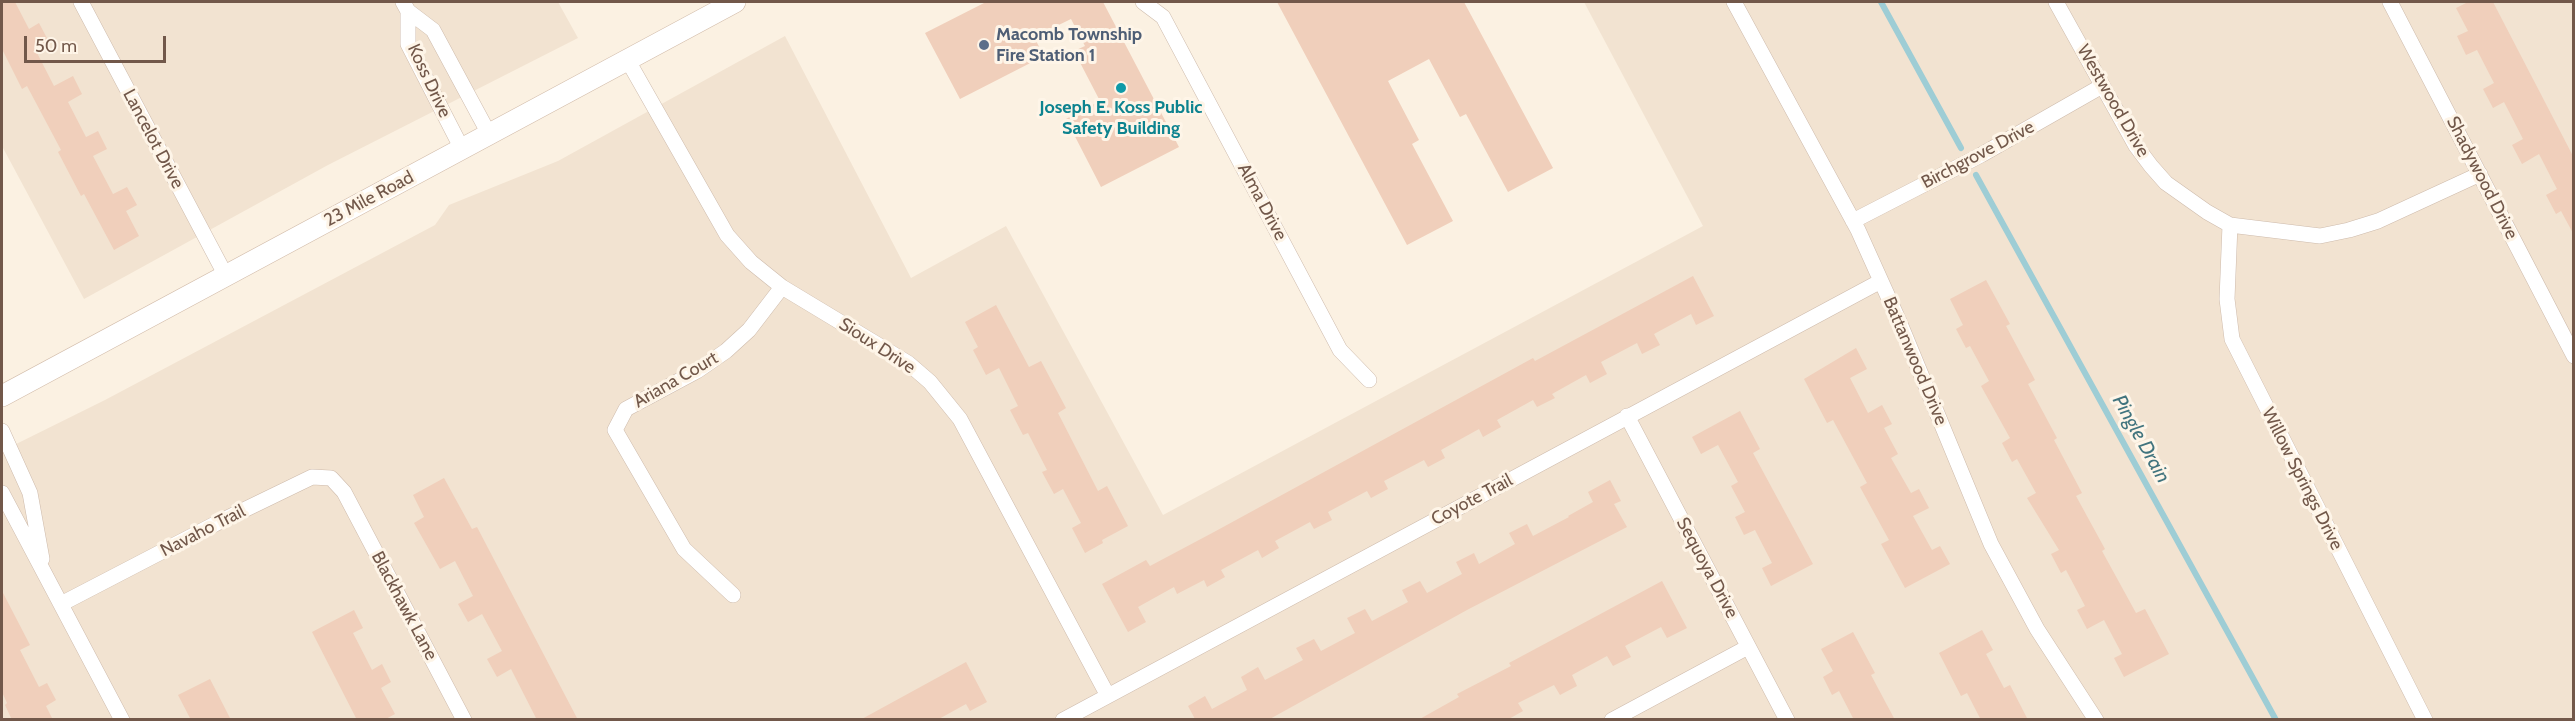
<!DOCTYPE html>
<style>
body{margin:0}
#map{position:relative;width:2575px;height:721px;overflow:hidden;background:#fbf1e2;font-family:Cabin,sans-serif}
canvas{display:block}
.frame{position:absolute;inset:0;border:3px solid #72584a;pointer-events:none}
.scale{position:absolute;left:24px;top:36px;width:142px;height:27px;box-sizing:border-box;border:3px solid #72584a;border-top:0;padding-left:8px;font-size:18px;line-height:21px;white-space:nowrap;color:#72584a;-webkit-text-stroke:4px #fef5e8;paint-order:stroke}
</style>
<div id="map">
<canvas width="2575" height="721"></canvas>
<div class="frame"></div>
<div class="scale">50 m</div>
</div>
<script>
const context = document.querySelector('canvas').getContext('2d');
context.lineJoin = 'round';
function fill(path, color) {
  context.fillStyle = color;
  context.fill(path, 'evenodd');
}
function shape(rows) {
  const path = new Path2D();
  for (const r of rows) {
    path.moveTo(r[0], r[1]);
    for (let i = 2; i < r.length; i += 2) path.lineTo(r[i], r[i + 1]);
  }
  return path;
}
function stroke(path, color, width, dash) {
  context.strokeStyle = color;
  context.lineWidth = width;
  context.lineCap = dash ? 'butt' : 'round';
  context.setLineDash(dash || []);
  context.stroke(path);
}
function label(font, color, halo, rows, align = 'center') {
  context.font = font + ' Cabin,sans-serif';
  context.lineWidth = 6;
  context.setLineDash([]);
  context.textBaseline = 'middle';
  context.strokeStyle = halo;
  context.fillStyle = color;
  for (const [text, x, y, turn = 0] of rows) {
    context.save();
    context.translate(x, y);
    context.rotate((+turn || 0) * Math.PI / 180);
    context.textAlign = isNaN(turn) ? turn : align;
    if (halo) context.strokeText(text, 0, 0);
    context.fillText(text, 0, 0);
    context.restore();
  }
}
const residential = shape([
 [2,2,558,2,578,38,328,165,84,299,2,146],
 [1584,2,2573,2,2573,719,2,720,2,451,105,400,435,225,449,205,558,161,785,36,911,278,1006,226,1163,515,1703,226]
]);
const stream = shape([
 [1881,2,1961,148],
 [1976,175,2276,720]
]);
const building = shape([
 [2,2,15,2,29,29,39,23,49,42,35,49,54,86,73,76,82,94,68,102,86,137,98,131,107,149,93,156,113,194,127,187,137,205,126,211,139,236,114,250,84,194,81,196,58,152,61,150,27,86,22,89,2,49],
 [986,2,1103,2,1179,147,1101,187,1066,119,1100,101,1074,51,1085,46,1071,19,1034,37,1044,56,960,99,925,33],
 [1277,2,1464,2,1553,168,1508,192,1466,114,1460,117,1429,59,1388,81,1419,140,1412,144,1453,221,1407,245],
 [2468,2,2493,2,2574,158,2574,235,2561,211,2556,214,2546,195,2557,189,2539,154,2522,164,2512,145,2523,139,2504,102,2493,108,2483,89,2494,83,2477,50,2466,55,2457,36,2468,31,2456,8],
 [1693,276,1714,316,1696,325,1691,314,1654,334,1660,345,1642,354,1637,343,1601,362,1607,374,1590,383,1586,375,1552,394,1555,398,1537,407,1533,400,1497,420,1501,427,1483,437,1479,429,1441,450,1445,458,1428,467,1424,460,1384,481,1388,489,1371,498,1367,491,1328,512,1332,520,1314,529,1310,522,1275,541,1279,548,1262,558,1258,550,1221,570,1225,577,1207,587,1204,580,1177,594,1174,587,1138,607,1146,622,1128,632,1102,584,1146,560,1150,566,1214,532,1533,358,1535,361],
 [1986,280,2010,324,2006,326,2035,380,2028,384,2057,438,2054,440,2082,493,2076,496,2105,549,2102,551,2136,613,2145,609,2169,654,2124,677,2114,658,2122,654,2104,620,2087,629,2077,610,2085,606,2066,570,2061,573,2051,554,2059,550,2027,498,2036,493,2017,459,2012,462,2002,443,2010,438,1981,386,1989,381,1970,346,1966,348,1956,329,1963,325,1950,299],
 [996,305,1029,367,1041,361,1066,408,1058,413,1098,491,1107,486,1128,526,1102,540,1103,543,1085,553,1072,528,1081,523,1063,489,1054,494,1042,472,1047,470,1028,433,1023,435,1010,410,1018,406,999,368,986,375,973,350,978,347,965,322],
 [1856,348,1867,369,1850,378,1868,413,1882,405,1892,424,1884,428,1898,454,1891,458,1911,493,1919,489,1929,508,1913,516,1932,550,1940,546,1950,564,1905,588,1881,544,1889,540,1860,487,1867,483,1833,420,1827,423,1804,379],
 [1740,411,1760,449,1753,453,1813,564,1771,586,1762,568,1772,563,1755,530,1744,535,1735,517,1745,512,1731,486,1738,482,1718,445,1701,454,1692,437],
 [444,478,472,529,477,527,578,720,537,720,511,669,497,677,487,659,502,651,482,614,468,622,458,604,473,596,455,561,440,569,414,523,424,517,413,495],
 [1610,480,1621,501,1614,504,1627,527,1467,610,1268,720,1193,720,1195,719,1188,706,1205,696,1212,709,1247,690,1241,677,1258,667,1265,680,1303,660,1296,648,1314,639,1321,651,1355,633,1347,618,1365,609,1372,621,1408,602,1402,590,1420,581,1427,593,1462,574,1456,562,1474,553,1479,564,1515,544,1509,533,1527,524,1533,536,1569,517,1568,516,1593,502,1588,492],
 [1662,581,1687,628,1667,638,1661,627,1625,646,1631,657,1613,666,1607,656,1572,675,1577,686,1560,695,1554,685,1518,703,1523,711,1507,720,1418,720,1459,697,1457,694,1511,666,1509,663],
 [2,591,30,645,20,650,39,687,47,683,56,700,46,706,53,720,12,720,5,705,7,703,2,692],
 [354,610,363,628,353,633,372,670,382,664,391,682,381,688,395,714,384,720,357,720,312,632],
 [1982,630,1993,650,1986,654,2004,688,2010,685,2028,720,1981,720,1967,693,1961,696,1939,653],
 [1853,632,1875,673,1871,675,1895,720,1854,720,1839,691,1832,695,1823,677,1833,671,1821,649],
 [966,662,987,702,970,711,966,704,937,720,860,720],
 [210,679,231,720,191,720,178,695]
]);
const minor = shape([
 [81,2,226,276],
 [403,2,408,11,433,30,489,134],
 [1143,2,1163,17,1340,350,1369,380],
 [1734,2,1858,230,1899,321,1991,544,2037,629,2096,720],
 [2056,2,2136,146,2151,166,2166,183,2207,212,2230,225,2320,236,2349,230,2378,221,2480,174],
 [2390,2,2574,356],
 [408,11,408,44,462,149],
 [627,59,727,235,751,262,782,287,908,363,930,382,960,419,1108,696],
 [1853,221,1981,155,2102,86],
 [2230,225,2227,299,2232,339,2425,720],
 [1627,416,1787,720],
 [2,431,30,493,42,559],
 [2,493,122,720],
 [733,595,684,549,615,430,626,409,697,371,726,351,749,330,782,287],
 [61,604,215,524,312,477,331,478,344,492,464,720],
 [1063,720,1881,281],
 [1612,720,1748,647]
]);
const secondary = shape([
 [2,396,735,2]
]);
const markers = [
 [984,45,6,"#5c6f8a"],
 [1121,88,6,"#0f9aa8"]
];
const serviceNames = [
 ["Macomb Township",996,35],
 ["Fire Station 1",996,56]
];
const streetNames = [
 ["Koss Drive",429,81,65],
 ["Westwood Drive",2113,101,60],
 ["Lancelot Drive",153,139,62],
 ["Birchgrove Drive",1978,155,-28],
 ["Shadywood Drive",2482,178,63],
 ["23 Mile Road",369,199,-28],
 ["Alma Drive",1262,202,62],
 ["Sioux Drive",877,346,33],
 ["Battanwood Drive",1915,361,67],
 ["Ariana Court",676,380,-30],
 ["Willow Springs Drive",2302,479,63],
 ["Coyote Trail",1472,500,-28],
 ["Navaho Trail",203,531,-27],
 ["Sequoya Drive",1707,568,62],
 ["Blackhawk Lane",404,606,62]
];
const cultureNames = [
 ["Joseph E. Koss Public",1121,108],
 ["Safety Building",1121,129]
];
const waterNames = [
 ["Pingle Drain",2141,439,61]
];
fill(residential, '#f2e3d1');
stroke(stream, '#9ecdd5', 6);
fill(building, '#f0cfbb');
stroke(minor, '#cebbac', 16);
stroke(secondary, '#d1bba9', 22);
stroke(minor, '#fff', 15);
stroke(secondary, '#fff', 21);
for (const [x, y, r, color] of markers) {
  const dot = new Path2D();
  dot.arc(x, y, r, 0, 2 * Math.PI);
  context.fillStyle = color;
  context.fill(dot);
  stroke(dot, '#fef5e8', 2);
}
label('bold 18px', '#4e5e75', '#fef5e8', serviceNames, 'left');
label('18px', '#72584a', '#fef5e8', streetNames);
label('bold 18px', '#0d838f', '#fef5e8', cultureNames);
label('italic 20px', '#41747e', '#fef5e8', waterNames);
</script>
